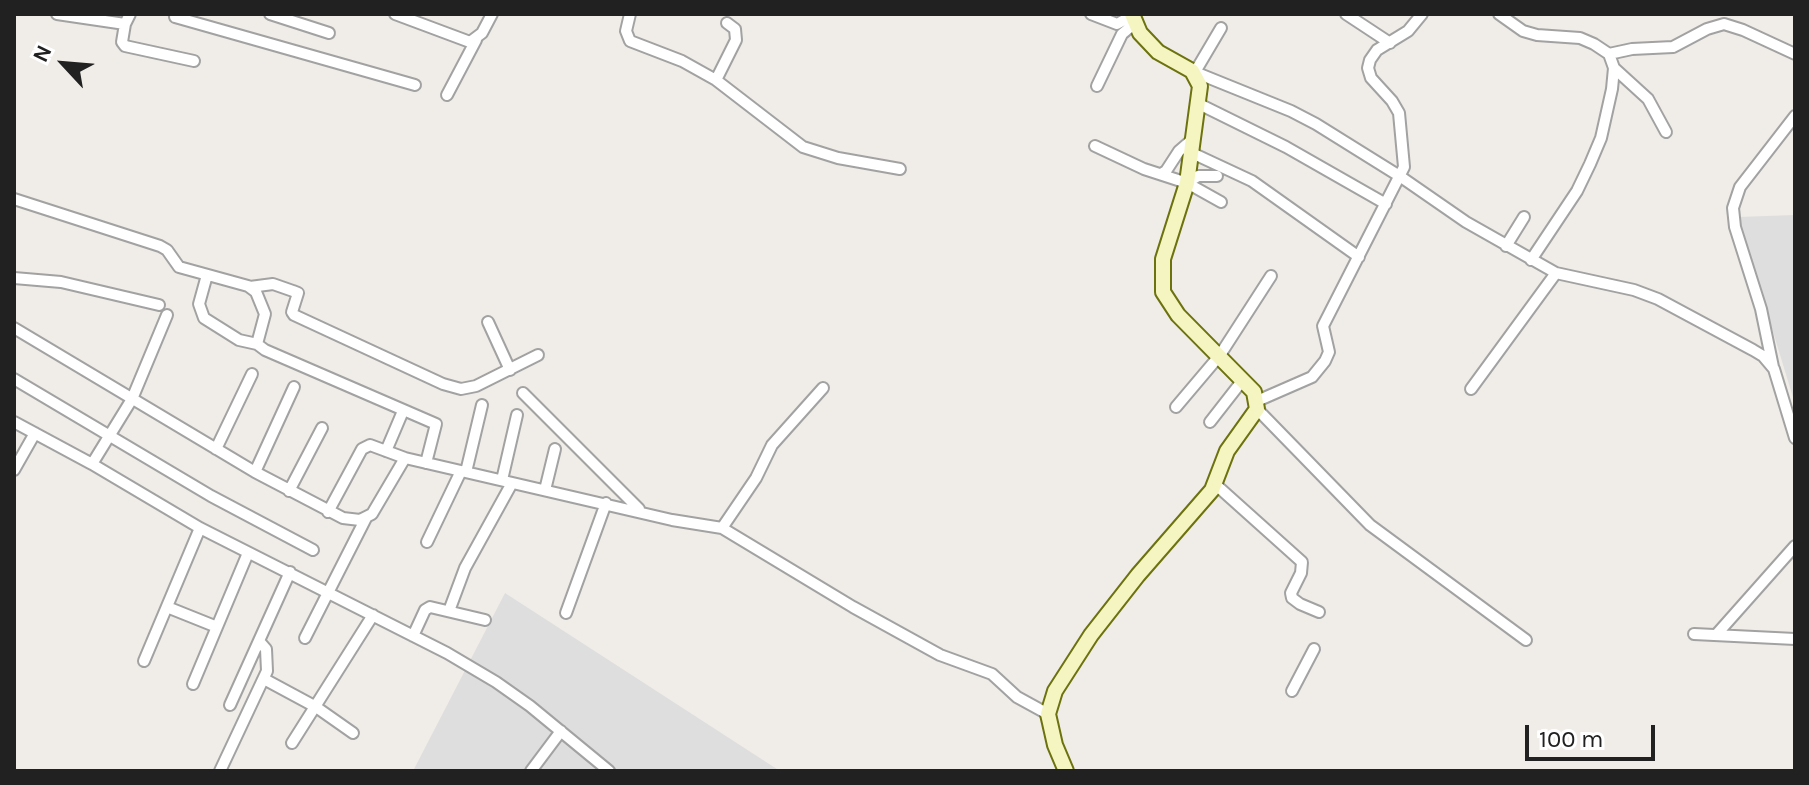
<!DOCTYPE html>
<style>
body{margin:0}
#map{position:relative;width:1809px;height:785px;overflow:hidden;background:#f0ede8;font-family:Karla,sans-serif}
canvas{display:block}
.frame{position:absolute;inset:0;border:16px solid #212121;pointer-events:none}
.north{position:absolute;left:24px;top:24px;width:80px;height:80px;-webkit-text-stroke:6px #fff;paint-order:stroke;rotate:296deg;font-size:22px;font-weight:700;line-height:32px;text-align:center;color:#212121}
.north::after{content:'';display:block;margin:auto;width:28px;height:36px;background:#212121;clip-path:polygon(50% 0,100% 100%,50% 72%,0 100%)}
.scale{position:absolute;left:1525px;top:725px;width:130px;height:36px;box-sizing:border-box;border:4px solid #212121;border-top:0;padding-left:10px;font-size:24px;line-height:28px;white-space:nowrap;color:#212121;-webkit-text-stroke:6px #fff;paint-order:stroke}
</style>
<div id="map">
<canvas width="1809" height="785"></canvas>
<div class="frame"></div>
<div class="north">N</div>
<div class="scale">100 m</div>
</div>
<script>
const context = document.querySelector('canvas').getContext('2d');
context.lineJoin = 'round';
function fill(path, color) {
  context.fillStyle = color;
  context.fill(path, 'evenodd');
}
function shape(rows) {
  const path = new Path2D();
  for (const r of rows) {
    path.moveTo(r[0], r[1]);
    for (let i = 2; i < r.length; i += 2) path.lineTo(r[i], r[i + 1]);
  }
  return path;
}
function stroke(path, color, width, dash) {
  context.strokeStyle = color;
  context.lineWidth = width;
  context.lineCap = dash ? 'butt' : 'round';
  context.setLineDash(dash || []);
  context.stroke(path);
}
const residential = shape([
 [1795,215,1795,404,1738,217],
 [505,593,780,771,413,771]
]);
const street = shape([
 [57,14,125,24,130,14],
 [177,14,175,17,415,85],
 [270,14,329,33],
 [395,14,470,42,482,33,492,14],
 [630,14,626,31,630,41,682,61,716,80,803,147,838,158,900,169],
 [1091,14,1117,24,1133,15],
 [1346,14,1390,43],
 [1499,14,1523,31,1537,35,1580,38,1594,44,1609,54,1614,68,1612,89,1601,138,1590,164,1577,191,1531,260],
 [125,24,122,42,125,46,194,61],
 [1609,54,1632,49,1673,47,1707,29,1724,24,1743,30,1795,54],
 [1614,68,1648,99,1666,132],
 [1192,71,1291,111,1316,124,1401,177,1466,222,1556,273,1634,290,1658,299,1753,350,1763,356,1774,369,1795,438],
 [1195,72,1221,28],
 [716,80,736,40,735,29,727,23],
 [1097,86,1122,34,1134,24],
 [447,95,476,40],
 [1199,104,1286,147,1386,204],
 [1095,146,1144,169,1187,183,1221,202],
 [1192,153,1252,181,1359,257],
 [1161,174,1166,171,1179,151,1194,138],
 [1187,183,1198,176,1217,176],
 [14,199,160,246,167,250,179,267,248,286,256,292,265,314,257,344,265,350,436,424,426,463],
 [1506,246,1524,217],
 [207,275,199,304,204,318,239,340,257,344],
 [14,278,61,282,159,305],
 [250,287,273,284,293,291,298,293,292,312,294,315,443,384,461,389,476,386,538,355],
 [488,322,510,370],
 [14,328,255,472,343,518,360,520,372,514,405,458],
 [1773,367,1761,309,1735,227,1733,208,1740,187,1795,116],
 [14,379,211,496,313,550],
 [1471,389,1556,273],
 [523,393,639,509],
 [1257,401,1312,377,1325,361,1329,352,1323,326,1404,167,1399,113,1392,101,1371,78,1368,68,1370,60,1377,50,1408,31,1422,14],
 [1176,407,1220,355,1271,276],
 [1257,409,1370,525,1526,640],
 [14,422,92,464,200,528,447,653,496,682,530,706,609,771],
 [1210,422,1242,381],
 [216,449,252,374],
 [386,451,403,411],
 [92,464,132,399,167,315],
 [14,470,35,433],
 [255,472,294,387],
 [466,472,482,405],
 [502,480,517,415],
 [1215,484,1302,562,1301,573,1291,593,1292,598,1300,604,1319,612],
 [545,490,555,449],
 [289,491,322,428],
 [328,512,362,449,370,445,405,458,672,520,722,528,853,607,940,655,992,674,1017,697,1048,714],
 [722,528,756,478,772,445,823,388],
 [427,542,461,471],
 [167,607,217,627],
 [449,611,465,568,512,483],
 [566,613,606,503],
 [1694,634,1795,639],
 [1716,635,1795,546],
 [413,636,425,610,430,607,485,620],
 [305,638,366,518],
 [144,661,200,528],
 [264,679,316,707,353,733],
 [193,684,248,553],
 [1292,691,1314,649],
 [230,705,290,572],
 [292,743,373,615],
 [220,771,267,671,266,649,259,641],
 [531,771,561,731]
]);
const secondary = shape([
 [1066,771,1055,745,1048,714,1055,691,1091,635,1138,575,1212,490,1227,451,1257,409,1254,392,1178,315,1163,292,1163,259,1187,183,1200,86,1192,71,1158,52,1140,33,1132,14]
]);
fill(residential, '#dfdede');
stroke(street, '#a2a2a2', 14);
stroke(secondary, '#6c720e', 18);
stroke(street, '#fff', 10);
stroke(secondary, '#f5f5c2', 14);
</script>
